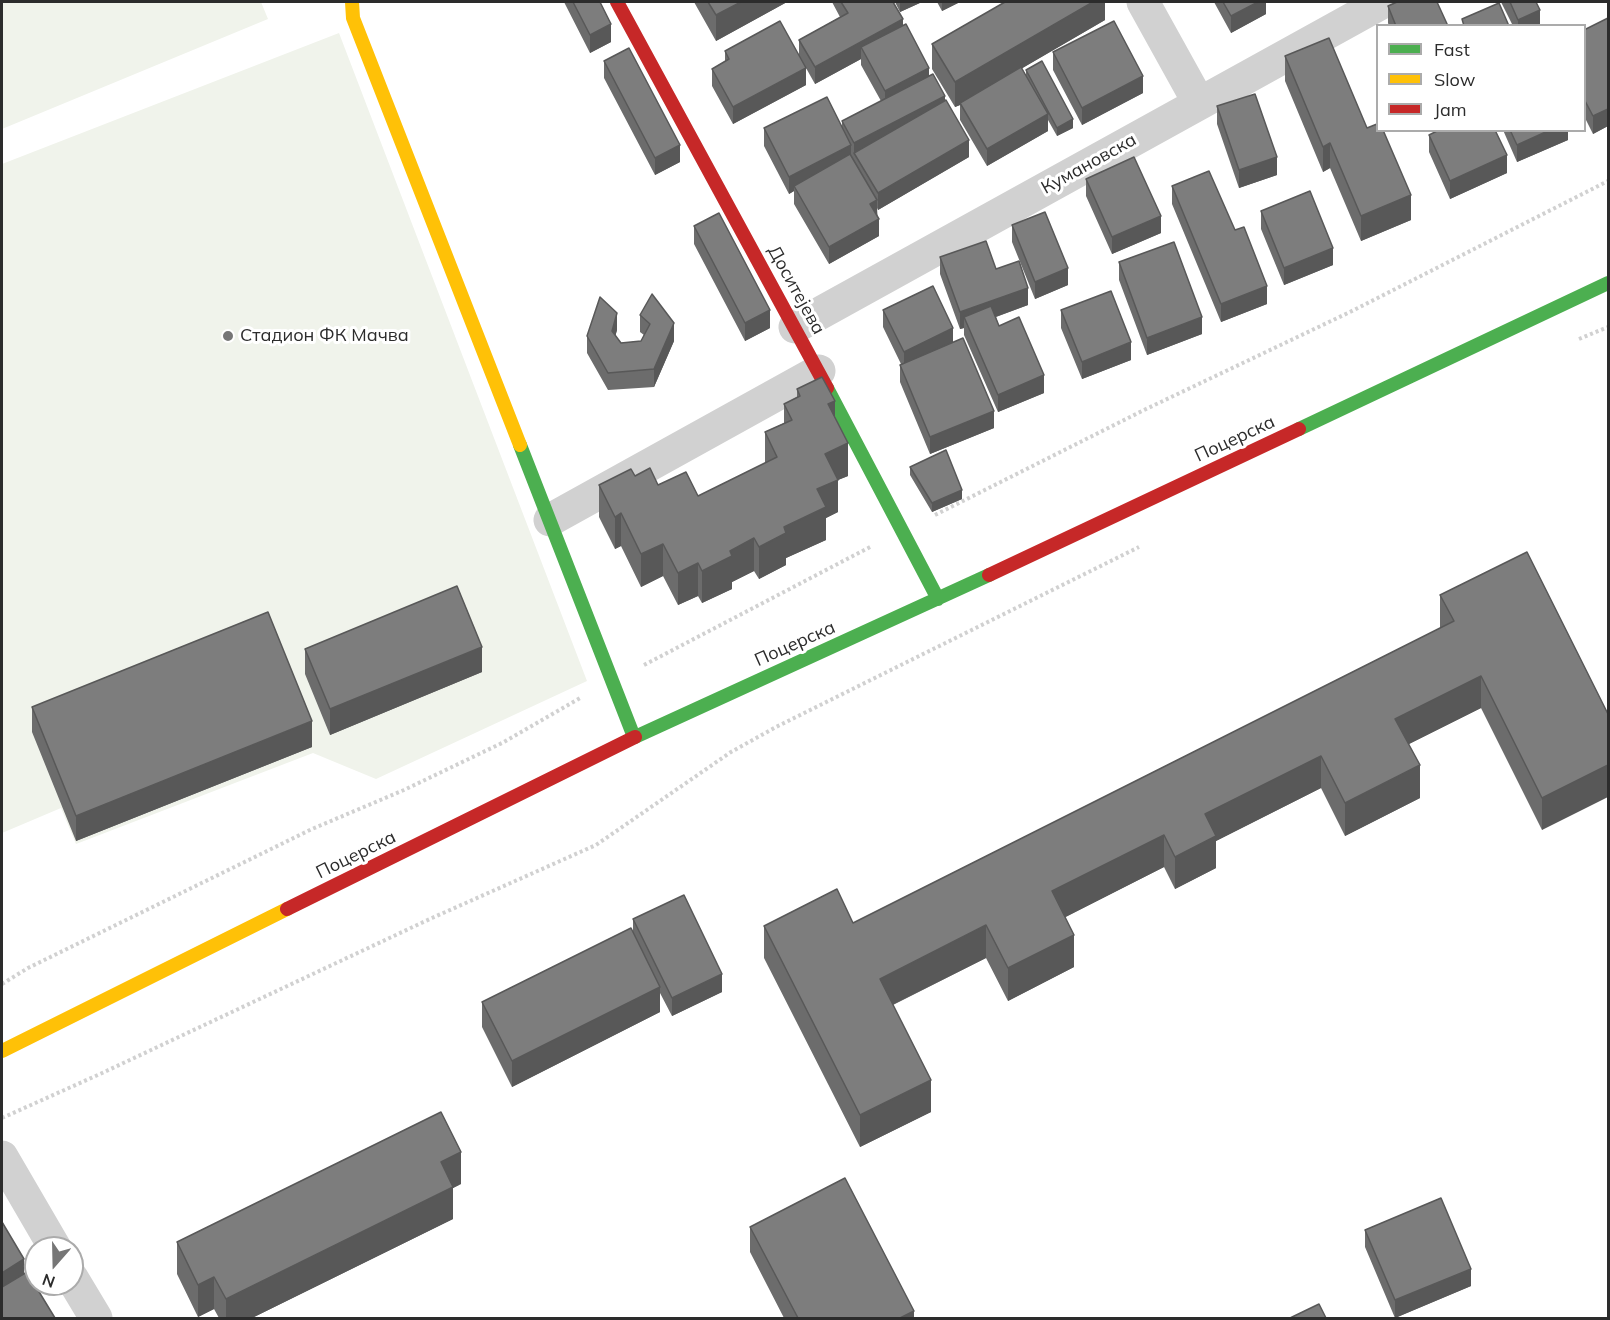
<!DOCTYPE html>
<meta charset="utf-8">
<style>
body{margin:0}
#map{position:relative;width:1610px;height:1320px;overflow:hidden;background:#fff;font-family:Mulish,sans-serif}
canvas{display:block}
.frame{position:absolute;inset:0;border:3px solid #2c2c2c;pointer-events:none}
.legend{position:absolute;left:1376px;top:24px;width:210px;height:108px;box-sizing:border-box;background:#fff;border:2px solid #ababab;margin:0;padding:8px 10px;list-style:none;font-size:18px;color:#2c2c2c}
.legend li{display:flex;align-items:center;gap:12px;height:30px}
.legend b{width:30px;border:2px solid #ababab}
.north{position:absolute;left:24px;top:1236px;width:60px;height:60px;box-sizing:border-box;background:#fff;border:2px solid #ababab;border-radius:50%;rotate:200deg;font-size:16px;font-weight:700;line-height:24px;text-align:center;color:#2c2c2c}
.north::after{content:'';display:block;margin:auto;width:21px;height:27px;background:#767676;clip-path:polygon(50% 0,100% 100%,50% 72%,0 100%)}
</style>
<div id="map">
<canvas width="1610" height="1320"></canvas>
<div class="frame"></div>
<ul class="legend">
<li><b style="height:8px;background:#4caf50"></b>Fast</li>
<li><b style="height:8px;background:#ffc107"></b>Slow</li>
<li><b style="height:8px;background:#c62828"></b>Jam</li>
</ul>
<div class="north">N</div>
</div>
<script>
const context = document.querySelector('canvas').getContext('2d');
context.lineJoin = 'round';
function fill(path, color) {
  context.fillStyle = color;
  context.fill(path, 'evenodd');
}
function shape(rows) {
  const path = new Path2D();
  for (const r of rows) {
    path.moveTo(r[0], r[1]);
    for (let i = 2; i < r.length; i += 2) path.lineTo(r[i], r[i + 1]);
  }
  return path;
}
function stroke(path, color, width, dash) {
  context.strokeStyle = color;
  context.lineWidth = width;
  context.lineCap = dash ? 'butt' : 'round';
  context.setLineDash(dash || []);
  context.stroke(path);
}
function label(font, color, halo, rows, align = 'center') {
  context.font = font + ' Mulish,sans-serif';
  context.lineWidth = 6;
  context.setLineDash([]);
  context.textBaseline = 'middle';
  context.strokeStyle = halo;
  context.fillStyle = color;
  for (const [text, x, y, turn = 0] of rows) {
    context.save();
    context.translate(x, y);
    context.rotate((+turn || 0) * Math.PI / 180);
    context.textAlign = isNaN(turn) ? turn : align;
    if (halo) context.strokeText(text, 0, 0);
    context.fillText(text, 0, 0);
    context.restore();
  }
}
const green = shape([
 [2,2,261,2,268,19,2,129],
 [339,33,587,681,376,779,313,753,76,844,61,808,2,833,2,164]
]);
const path = shape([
 [1579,339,1608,327],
 [935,515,1144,410,1350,312,1608,181],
 [644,665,872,546],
 [2,984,28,968,312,829,404,790,502,743,582,697],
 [2,1118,100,1074,432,918,596,845,731,752,776,727,1139,547]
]);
const street = shape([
 [1143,2,1199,103],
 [795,327,1383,2],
 [550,520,819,371],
 [2,1157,55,1248],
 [72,1278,96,1318]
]);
const fast = shape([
 [827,388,938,599],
 [1299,429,1608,283],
 [520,445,634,737],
 [635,737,989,575]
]);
const slow = shape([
 [352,2,353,18,520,445],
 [2,1051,287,909]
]);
const jam = shape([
 [617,2,827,388],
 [989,575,1299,429],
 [287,909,635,737]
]);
const wall = shape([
 [564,2,600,2,611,42,590,53],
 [694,2,787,2,716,41],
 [832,2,893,2,903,25,929,75,945,100,969,157,878,210,877,208,879,236,829,264,794,204,794,191,789,194,764,146,764,128,842,127,842,121,881,101,861,65,861,59,815,84,806,68,806,85,733,124,712,86,712,69,725,61,725,51,799,56,799,40,840,17],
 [895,2,922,2,900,12],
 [937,2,960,2,942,11],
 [1105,2,1105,20,1022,68,1026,76,1026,70,1073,128,1057,136,1048,120,1048,131,987,166,960,120,960,105,955,107,932,69,932,44],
 [1214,2,1266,2,1266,14,1231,33],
 [1501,2,1538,2,1536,2,1540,26,1513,26],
 [1388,6,1448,26,1389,26,1388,23],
 [1608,19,1608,126,1593,134,1584,116,1584,30],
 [1053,52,1143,93,1082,125,1053,70],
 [1285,56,1367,128,1411,220,1361,241,1330,168,1323,172,1285,81],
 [604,61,680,162,655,175,604,78],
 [1217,106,1277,175,1239,188,1217,124],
 [1503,130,1568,130,1568,140,1517,162],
 [1429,135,1507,173,1450,199,1429,152],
 [1086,179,1161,233,1112,254,1086,196],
 [1172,186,1235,230,1267,304,1221,322,1172,204],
 [1261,211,1333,265,1284,285,1261,229],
 [1012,225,1068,285,1035,299,1012,242],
 [694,226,770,328,745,341,694,244],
 [940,257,996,269,1028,305,996,317,999,326,1044,393,998,412,964,335,964,328,960,329,940,274],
 [1119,262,1202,334,1147,355,1119,280],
 [883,310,953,342,994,428,930,454,900,382,900,365,901,364,883,327],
 [1061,310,1131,360,1082,379,1061,328],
 [640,315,674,341,654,387,608,390,587,353,587,336,617,330,615,336,621,343,641,341,644,335,640,332],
 [797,389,835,417,848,476,838,480,838,512,826,518,826,540,786,558,786,565,759,579,754,571,732,582,732,589,702,603,698,596,678,605,663,576,641,587,621,546,615,549,599,517,599,485,635,476,658,485,698,496,765,463,765,432,784,423,784,404,797,397],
 [910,467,962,499,932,512,910,475],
 [1440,595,1608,714,1542,830,1481,708,1409,744,1420,798,1345,836,1321,788,1216,841,1216,868,1175,889,1164,867,1065,917,1074,967,1008,1001,986,958,893,1005,931,1112,860,1147,764,958,764,926,853,923,1440,628],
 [305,649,482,672,330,735,305,674],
 [32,707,312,747,76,841,32,732],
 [633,919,722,992,672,1016,660,993,660,1012,512,1087,482,1027,482,1002,633,934],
 [461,1184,453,1188,453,1219,252,1318,219,1318,214,1309,198,1317,177,1274,177,1242],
 [750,1227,914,1318,784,1318,750,1252],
 [1365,1230,1471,1286,1395,1318,1365,1247]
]);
const shadedWall = shape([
 [741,2,787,2,716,41,716,15],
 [903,2,922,2,900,12,900,3],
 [942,2,960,2,942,11],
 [1093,2,1105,2,1105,20,961,104,960,103,960,105,955,107,955,82],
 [1258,2,1266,2,1266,14,1231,33,1231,16],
 [1540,10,1540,26,1518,26,1518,20],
 [903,19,903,37,861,47,861,59,815,84,815,67],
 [611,24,611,42,590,53,590,35],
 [806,68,806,85,733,124,733,107],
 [929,68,929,85,885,109,885,91],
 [1143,76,1143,93,1082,125,1082,108],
 [945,96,945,113,854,153,854,161,854,143],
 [1608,109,1608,126,1593,134,1593,116],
 [1048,114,1048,131,987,166,987,149],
 [1073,119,1073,128,1057,136,1057,128],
 [1550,130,1568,130,1568,140,1517,162,1517,145],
 [969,140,969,157,878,210,878,193],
 [1330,143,1330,168,1323,172,1323,147],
 [680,145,680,162,655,175,655,158],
 [851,145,851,162,794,186,794,191,789,194,789,177],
 [1507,155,1507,173,1450,199,1450,181],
 [1277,157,1277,175,1239,188,1239,170],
 [1411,195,1411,220,1361,241,1361,216],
 [877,200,877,217,870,204],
 [1161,216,1161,233,1112,254,1112,237],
 [879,219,879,236,829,264,829,247],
 [1333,248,1333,265,1284,285,1284,268],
 [1068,268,1068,285,1035,299,1035,282],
 [1267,286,1267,304,1221,322,1221,304],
 [1028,288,1028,305,968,327,964,317,964,328,960,329,960,312],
 [770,310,770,328,745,341,745,323],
 [617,313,617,330,612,349,612,331],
 [1202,317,1202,334,1147,355,1147,338],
 [674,323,674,341,654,387,654,369],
 [953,328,953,346,904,369,904,352],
 [1131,342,1131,360,1082,379,1082,362],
 [1044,375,1044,393,998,412,998,395],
 [835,401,835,434,828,404],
 [994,411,994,428,930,454,930,437],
 [848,443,848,476,838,480,838,512,826,518,826,540,786,558,786,565,759,579,759,547,784,527,817,489,825,454],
 [962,490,962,499,932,512,932,503],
 [621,513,621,546,615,549,615,517],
 [754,538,754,571,732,582,732,589,702,603,702,571,730,551],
 [663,544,663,576,641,587,641,554],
 [698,563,698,596,678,605,678,573],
 [482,647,482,672,330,735,330,709],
 [1481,676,1481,708,1395,751,1395,719],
 [312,721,312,747,76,841,76,816],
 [1321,756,1321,788,1216,841,1216,868,1175,889,1175,857,1205,814],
 [1420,765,1420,798,1345,836,1345,803],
 [1608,765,1608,797,1542,830,1542,798],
 [1164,835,1164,867,1052,924,1052,891],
 [986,925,986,958,880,1011,880,979],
 [1074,935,1074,967,1008,1001,1008,968],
 [722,974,722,992,672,1016,672,998],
 [660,987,660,1012,512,1087,512,1061],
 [931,1080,931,1112,860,1147,860,1115],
 [461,1152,461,1184,453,1188,453,1219,252,1318,226,1318,226,1299,441,1162],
 [24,1259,24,1284,2,1298,2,1273],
 [1471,1269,1471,1286,1395,1318,1395,1300],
 [214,1277,214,1309,198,1317,198,1285],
 [914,1311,914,1318,900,1318]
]);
const building = shape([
 [573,2,600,2,611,24,590,35,573,2],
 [708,2,741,2,716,15,708,2],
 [841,2,893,2,903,19,815,67,799,40,848,13,841,2],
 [1005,2,1093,2,955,82,932,44,1005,2],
 [1223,2,1258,2,1231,16,1223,2],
 [1397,2,1437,2,1448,26,1396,26,1388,6,1397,2],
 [1510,2,1536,2,1540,10,1518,20,1510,2],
 [1499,3,1509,26,1464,26,1462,19,1499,3],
 [1608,18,1608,109,1593,116,1584,99,1584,30,1608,18],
 [780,21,806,68,733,107,712,69,729,59,725,51,780,21],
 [1114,21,1143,76,1082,108,1053,52,1114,21],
 [906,24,929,68,885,91,861,47,906,24],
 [1329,38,1367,128,1377,124,1377,130,1383,130,1411,195,1361,216,1330,143,1323,147,1285,56,1329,38],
 [629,48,680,145,655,158,604,61,629,48],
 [1042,61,1073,119,1057,128,1026,70,1042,61],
 [1021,67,1048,114,987,149,960,103,1021,67],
 [933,74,945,96,854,143,842,121,933,74],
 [1255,94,1277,157,1239,170,1217,106,1255,94],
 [827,97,851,145,789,177,764,128,827,97],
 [946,100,969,140,878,193,854,153,946,100],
 [1439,130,1495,130,1507,155,1450,181,1429,135,1439,130],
 [1510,130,1550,130,1517,145,1510,130],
 [850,154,877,200,870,204,879,219,829,247,794,186,850,154],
 [1134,157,1161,216,1112,237,1086,179,1134,157],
 [1209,171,1235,230,1244,227,1267,286,1221,304,1172,186,1209,171],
 [1310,191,1333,248,1284,268,1261,211,1310,191],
 [1045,212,1068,268,1035,282,1012,225,1045,212],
 [719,213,770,310,745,323,694,226,719,213],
 [986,241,996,269,1019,261,1028,288,960,312,940,257,986,241],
 [1174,242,1202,317,1147,338,1119,262,1174,242],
 [933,286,953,328,904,352,883,310,933,286],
 [1111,291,1131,342,1082,362,1061,310,1111,291],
 [652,294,674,323,654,369,608,373,587,336,600,297,617,313,612,331,621,343,641,341,650,324,640,315,652,294],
 [991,306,999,326,1019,317,1044,375,998,395,964,317,991,306],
 [963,338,994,411,930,437,900,365,963,338],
 [822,377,835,401,828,404,848,443,825,454,838,480,817,489,826,507,784,527,786,533,759,547,754,538,730,551,732,556,702,571,698,563,678,573,663,544,641,554,621,513,615,517,599,485,631,469,635,476,650,468,658,485,686,472,698,496,777,457,765,432,792,420,784,404,800,396,797,389,822,377],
 [946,450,962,490,932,503,910,467,946,450],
 [1527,552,1608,714,1608,765,1542,798,1481,676,1395,719,1420,765,1345,803,1321,756,1205,814,1216,836,1175,857,1164,835,1052,891,1074,935,1008,968,986,925,880,979,931,1080,860,1115,764,926,837,889,853,923,1454,621,1440,595,1527,552],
 [457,586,482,647,330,709,305,649,457,586],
 [268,612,312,721,76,816,32,707,268,612],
 [684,895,722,974,672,998,633,919,684,895],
 [631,928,660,987,512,1061,482,1002,631,928],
 [441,1112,461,1152,441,1162,453,1187,226,1299,214,1277,198,1285,177,1242,441,1112],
 [845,1178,914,1311,900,1318,798,1318,750,1227,845,1178],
 [1441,1198,1471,1269,1395,1300,1365,1230,1441,1198],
 [2,1222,24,1259,2,1273,2,1222],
 [27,1272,55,1318,2,1318,2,1287,27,1272],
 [1319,1304,1326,1318,1290,1318,1319,1304]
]);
const markers = [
 [228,336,6,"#767676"]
];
const streetNames = [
 ["Кумановска",1089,164,-29],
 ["Доситејева",796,290,61],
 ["Поцерска",1235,439,-25],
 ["Поцерска",795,644,-24],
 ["Поцерска",356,855,-26]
];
const poiNames = [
 ["Стадион ФК Мачва",240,336]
];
fill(green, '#f0f3eb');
stroke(path, '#d1d1d1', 4, [3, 3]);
stroke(street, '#d1d1d1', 33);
stroke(fast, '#4caf50', 14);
stroke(slow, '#ffc107', 14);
stroke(jam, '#c62828', 14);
fill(wall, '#6c6c6c');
fill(shadedWall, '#585858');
fill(building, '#7d7d7d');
stroke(building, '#585858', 1.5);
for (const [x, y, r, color] of markers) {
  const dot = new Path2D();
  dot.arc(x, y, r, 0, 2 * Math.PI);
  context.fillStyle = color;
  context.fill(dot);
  stroke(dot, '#fff', 2);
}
label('18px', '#2c2c2c', '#fff', streetNames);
label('18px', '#2c2c2c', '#fff', poiNames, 'left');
</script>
